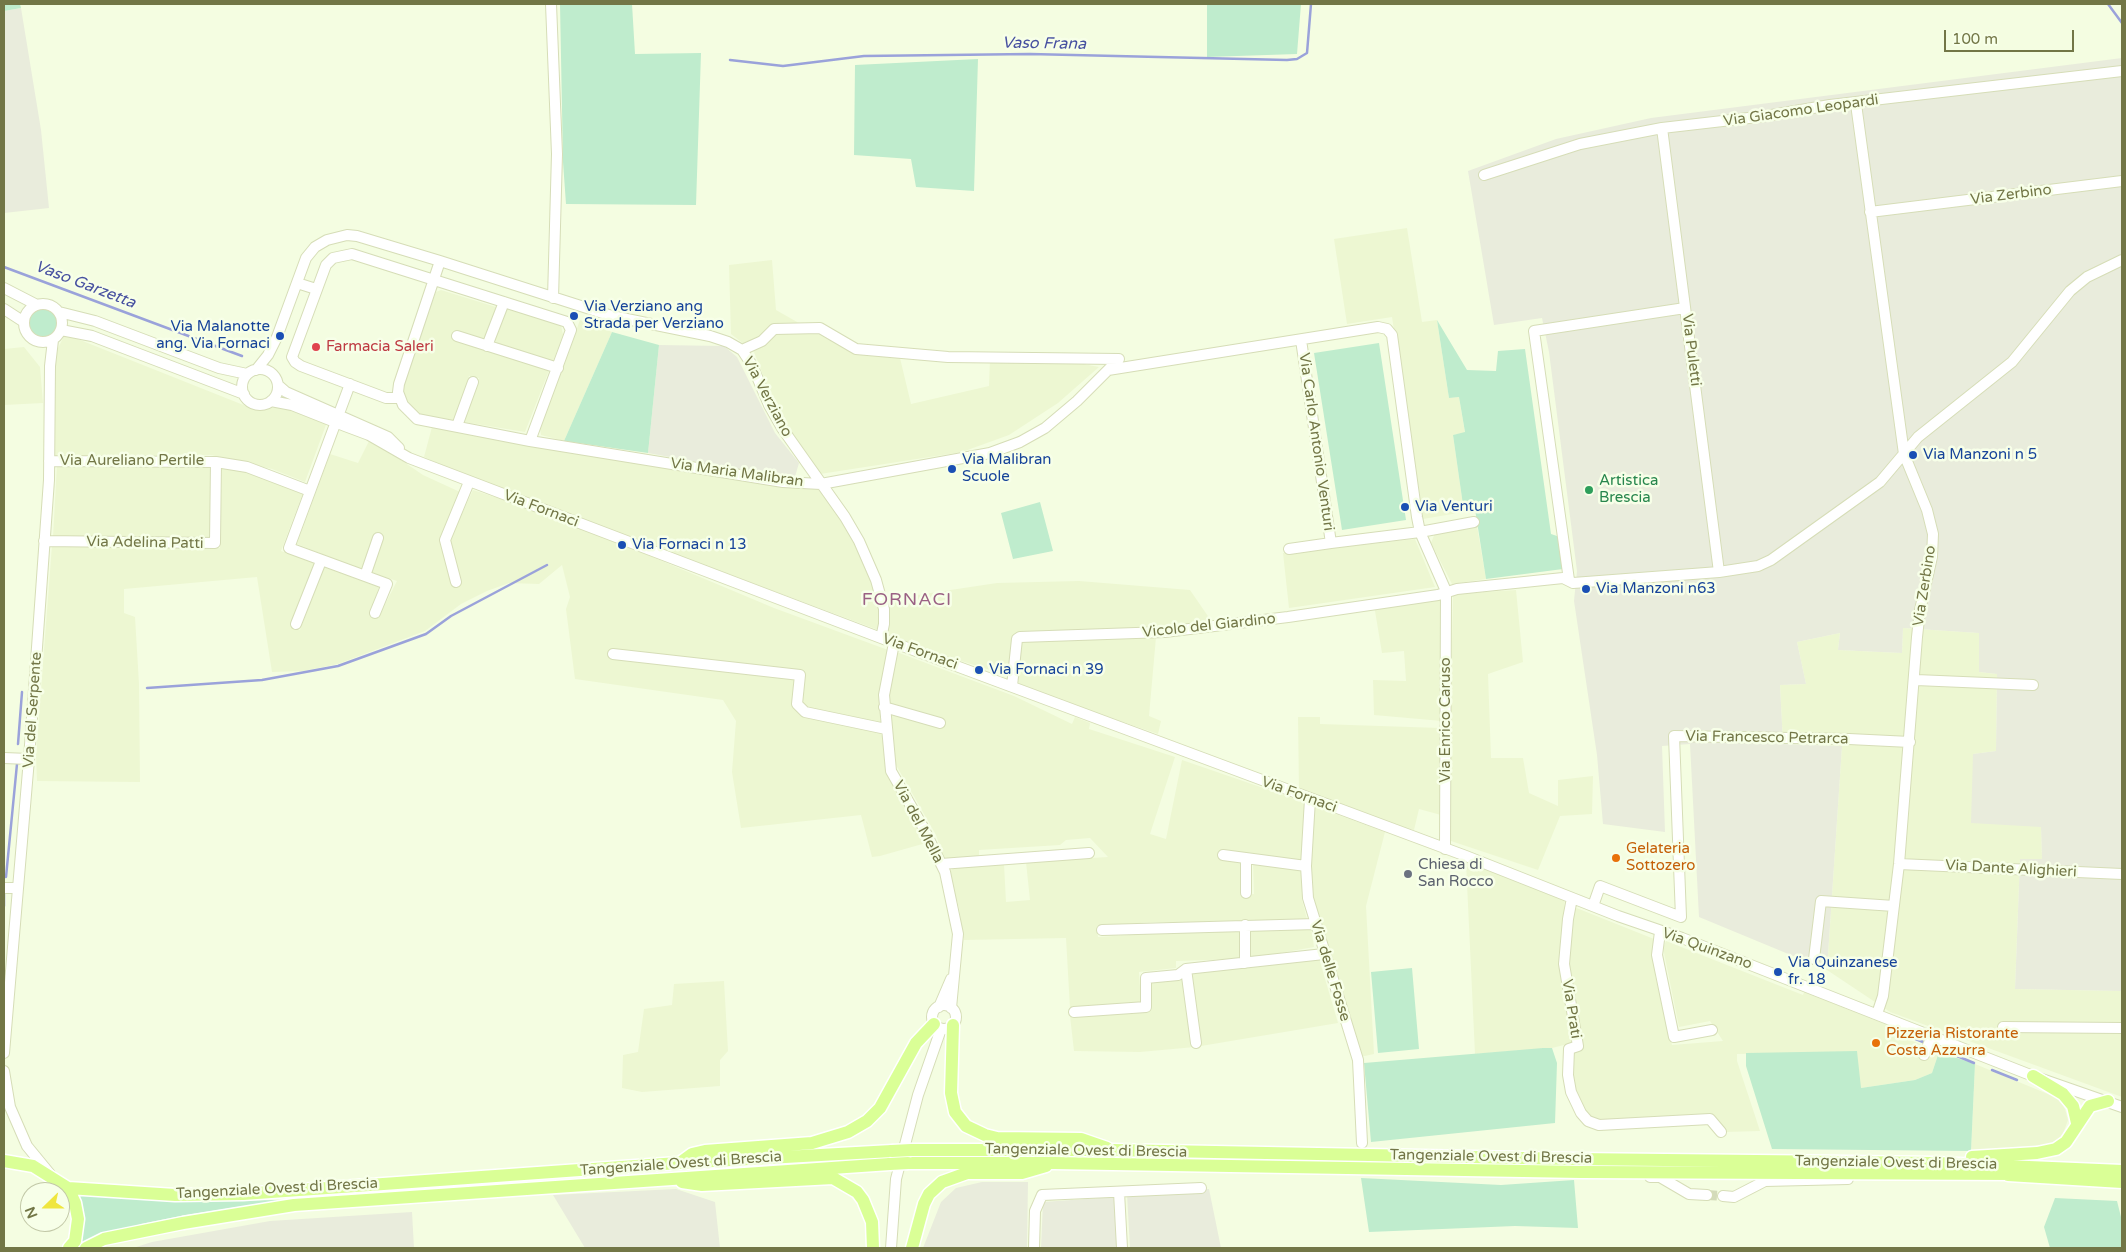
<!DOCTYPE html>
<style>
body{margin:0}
#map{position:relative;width:2126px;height:1252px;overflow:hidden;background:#f4fde1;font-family:"Varela Round",sans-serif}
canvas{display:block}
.frame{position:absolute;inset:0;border:5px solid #727646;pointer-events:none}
.north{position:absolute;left:20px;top:1182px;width:50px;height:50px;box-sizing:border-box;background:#f7ffe8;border:1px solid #c2c8a7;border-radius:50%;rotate:248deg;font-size:14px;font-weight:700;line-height:20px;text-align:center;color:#727646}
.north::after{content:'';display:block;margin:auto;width:18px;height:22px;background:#efe63e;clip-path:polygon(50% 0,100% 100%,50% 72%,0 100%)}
.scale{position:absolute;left:1944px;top:30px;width:130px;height:22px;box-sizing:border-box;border:2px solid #727646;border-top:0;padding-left:6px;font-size:15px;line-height:18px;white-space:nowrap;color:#727646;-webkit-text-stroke:4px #f7ffe8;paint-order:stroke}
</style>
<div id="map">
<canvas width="2126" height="1252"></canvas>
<div class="frame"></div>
<div class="north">N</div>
<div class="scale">100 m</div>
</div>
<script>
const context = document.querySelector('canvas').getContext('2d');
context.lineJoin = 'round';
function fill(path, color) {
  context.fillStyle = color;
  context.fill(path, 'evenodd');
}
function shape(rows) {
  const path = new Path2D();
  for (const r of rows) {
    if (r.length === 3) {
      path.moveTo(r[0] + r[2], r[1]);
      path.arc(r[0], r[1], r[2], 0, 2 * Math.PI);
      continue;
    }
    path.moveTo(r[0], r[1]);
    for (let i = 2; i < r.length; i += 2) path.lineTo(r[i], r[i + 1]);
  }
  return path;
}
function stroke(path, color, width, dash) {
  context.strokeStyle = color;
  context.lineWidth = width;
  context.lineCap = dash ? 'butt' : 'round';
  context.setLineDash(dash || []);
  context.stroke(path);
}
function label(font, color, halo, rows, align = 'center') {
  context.font = font + ' "Varela Round",sans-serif';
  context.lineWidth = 5;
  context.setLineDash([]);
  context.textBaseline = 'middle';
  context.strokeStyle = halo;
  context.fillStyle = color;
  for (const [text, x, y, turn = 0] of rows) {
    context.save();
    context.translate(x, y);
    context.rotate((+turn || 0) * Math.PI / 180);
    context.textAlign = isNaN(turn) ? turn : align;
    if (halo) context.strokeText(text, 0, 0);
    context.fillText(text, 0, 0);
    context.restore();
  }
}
const residential = shape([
 [1407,228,1422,322,1437,320,1449,398,1459,397,1465,433,1453,435,1464,512,1423,519,1392,317,1347,324,1334,239],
 [772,260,776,310,848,351,871,356,900,358,911,404,989,386,990,360,1078,363,1099,367,1058,403,1009,435,962,452,820,474,780,418,754,352,731,334,729,265],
 [441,290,496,307,484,342,456,331,453,336,550,368,525,432,464,422,479,378,469,376,455,421,424,418,413,409,404,395,404,380,436,292],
 [504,307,561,325,563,335,552,364,492,342],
 [580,320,612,332,564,441,541,435,540,429],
 [65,334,246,406,287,408,327,422,305,482,272,469,211,455,55,457,55,354],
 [24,347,40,367,43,403,4,405,4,349],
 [432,427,539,447,818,489,846,523,869,568,882,611,881,631,476,480,424,457],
 [370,439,423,475,460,492,449,541,473,490,557,517,774,608,888,650,881,694,880,723,808,708,799,700,801,673,610,650,609,659,797,680,794,706,881,730,888,774,926,843,880,856,872,857,861,815,741,828,732,772,736,721,723,700,575,679,566,609,570,597,562,565,539,584,509,583,487,591,461,604,425,631,338,664,303,671,272,672,257,577,124,589,124,613,135,617,139,684,140,782,37,781,36,755,52,545,220,548,222,466,236,467,303,493,281,551,315,562,290,626,300,630,324,567,379,587,370,615,378,618,397,581,370,572,383,537,376,533,361,570,297,544,330,454,358,463],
 [57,464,211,466,211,537,53,537],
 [1477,526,1486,579,1452,584,1431,543,1435,533],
 [1415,539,1435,587,1289,608,1283,553],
 [1079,581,1190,590,1212,622,1096,634,1015,633,1010,676,886,638,884,600,997,583],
 [1516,590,1523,662,1488,674,1491,758,1523,758,1529,793,1558,806,1558,780,1593,776,1592,814,1560,816,1538,870,1448,840,1453,594],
 [1441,595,1442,721,1374,715,1373,680,1406,681,1404,651,1382,653,1374,605],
 [1903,628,1979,633,1979,672,1997,674,1996,751,1973,754,2041,826,2042,859,2020,859,2015,989,2122,991,2122,1097,1890,1012,1827,970,1842,746,1783,744,1780,685,1806,684,1797,642,1840,633,1838,650,1902,653],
 [1156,637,1149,716,1161,721,1158,734,1018,686,1022,642],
 [894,651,1014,696,1072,724,1075,717,1090,723,1089,729,1175,757,1150,834,1166,839,1182,760,1307,803,1301,863,1220,851,1219,859,1244,862,1245,895,1254,894,1253,862,1302,870,1302,900,1308,923,1154,922,1097,926,1098,937,1242,928,1241,959,1176,961,1176,968,1139,972,1141,1002,1070,1008,1066,938,964,940,959,908,949,872,955,867,1004,864,1006,902,1030,900,1026,862,1108,857,1090,838,1066,840,1060,845,979,850,979,858,944,859,936,835,896,765,891,715,943,726,887,706],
 [1298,717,1320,717,1320,724,1440,728,1441,815,1419,809,1414,830,1371,819,1299,791],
 [1311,805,1385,832,1366,906,1374,1054,1360,1057,1309,898],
 [1466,862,1565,898,1561,955,1576,1042,1552,1048,1475,1054],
 [1569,905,1654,939,1655,975,1672,1045,1723,1041,1710,1021,1679,1027,1663,948,1666,941,1803,995,1804,992,1900,1030,1898,1035,1939,1052,1932,1073,1915,1080,1861,1088,1799,1053,1737,1054,1737,1061,1760,1131,1725,1132,1708,1116,1596,1124,1583,1111,1570,1076,1572,1050,1581,1047,1566,972],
 [1311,928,1314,947,1247,959,1246,930],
 [1318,955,1338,1023,1195,1047,1140,1052,1074,1051,1070,1016,1149,1009,1148,978],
 [724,981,728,1051,720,1060,720,1086,642,1092,622,1088,623,1055,638,1052,644,1009,672,1005,674,984],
 [1975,1064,2060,1099,2065,1109,2068,1120,2061,1139,2049,1147,1971,1151]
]);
const industrial = shape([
 [21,8,41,130,49,208,4,213,4,11],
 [2122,58,2122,991,2015,989,2020,859,2042,859,2041,827,1971,823,1973,754,1996,751,1997,674,1979,672,1979,633,1903,628,1902,653,1838,650,1840,633,1797,642,1806,684,1780,685,1783,744,1842,746,1827,970,1699,917,1690,744,1662,746,1665,832,1603,824,1597,755,1574,601,1577,571,1549,352,1542,318,1494,325,1468,171,1556,139,1651,118],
 [659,345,724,346,737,357,775,433,799,463,794,480,648,453],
 [982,1182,1028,1182,1027,1248,923,1248,941,1202,956,1188],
 [676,1189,715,1202,720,1248,585,1248,553,1195],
 [1209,1189,1221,1248,1130,1248,1127,1194],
 [1114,1197,1117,1248,1041,1248,1043,1202],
 [412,1212,414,1248,133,1248,152,1242,270,1221]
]);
const green = shape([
 [4,4,20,4,21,8,4,11],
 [560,4,632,4,635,54,701,53,696,205,566,204,563,162],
 [1207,4,1301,4,1297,54,1207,57],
 [978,59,974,191,916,187,911,159,854,155,855,65],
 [43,323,14],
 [1437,320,1467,370,1496,371,1498,351,1525,349,1551,534,1560,537,1563,569,1486,579,1475,509,1464,512,1453,435,1465,432,1459,397,1449,398],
 [612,332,659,345,648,453,564,441],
 [1379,343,1406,520,1342,530,1314,353],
 [1040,502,1053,551,1013,559,1001,513],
 [1412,968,1419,1049,1378,1053,1371,972],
 [1543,1048,1552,1048,1557,1063,1555,1123,1371,1142,1364,1063],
 [1857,1051,1861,1088,1915,1080,1932,1073,1939,1052,1975,1064,1971,1151,1772,1149,1746,1066,1746,1053],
 [1361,1178,1501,1185,1574,1180,1578,1228,1515,1226,1369,1232],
 [79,1195,211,1201,282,1200,186,1215,141,1224,83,1243,78,1237,76,1200],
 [2055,1198,2117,1201,2122,1221,2122,1248,2050,1248,2044,1227]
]);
const stream = shape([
 [2108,4,2122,23],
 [730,60,783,66,864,56,1030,54,1287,60,1297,59,1307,53,1311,4],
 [4,267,242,356],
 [147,688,262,680,338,666,426,634,451,616,547,565],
 [18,744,22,692],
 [6,877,17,764],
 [4,894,4,906],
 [1901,1033,1923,1042],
 [1935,1047,1974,1063],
 [1992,1070,2017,1080]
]);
const minorTunnel = shape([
 [1707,1195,1723,1196]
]);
const minor = shape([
 [551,4,557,154,553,298],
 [1856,104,1904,454,1927,510,1933,534,1932,557,1920,610,1917,637,1899,864,1883,996,1877,1014],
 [1662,128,1719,572],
 [1484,175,1580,144,1662,128,1766,116,1830,105,2122,71],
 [1870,212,2122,181],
 [440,261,399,384,398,392,403,405,417,419,530,441,783,482,821,484,990,453,1020,442,1045,428,1077,401,1119,359],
 [297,283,316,289],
 [4,288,37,305],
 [43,323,19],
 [4,309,24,322],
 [59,312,95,321,219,368,247,374],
 [61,330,92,336,244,394],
 [457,336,558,368],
 [1301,340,1331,543,1420,532,1474,522],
 [487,346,504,302],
 [742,350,762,341,774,329,820,328,856,349,948,357,1119,359],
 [260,387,18],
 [256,370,268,355,277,337,306,258,315,247,327,240,347,235,357,236,440,261,612,316,710,336,728,342,742,350,752,365,769,405,782,428,845,517,859,541,876,580,884,609,884,624,881,638],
 [1108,370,1378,327,1387,329,1392,335,1417,517,1420,532,1446,591,1445,849],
 [350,384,289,548,387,584,375,613],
 [278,385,286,392,388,437,399,448],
 [400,398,386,398,301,366,295,362,292,357,326,265,333,258,352,254,567,322,571,330,530,441],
 [271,401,292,405,345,426,369,435,409,458,881,638,1466,856,1618,916,1682,938,2033,1076,2122,1107],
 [457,426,473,382],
 [49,461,216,462],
 [44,541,215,543,216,462,247,467,310,491],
 [1289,549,1331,543],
 [365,576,378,538],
 [1569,580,1534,331,1685,308],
 [456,582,445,540,469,482],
 [296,624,321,561],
 [894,643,884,695,891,771,923,827,945,872,958,934,951,1008],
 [613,654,800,675,797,704,805,712,886,729],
 [1916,680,2033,685],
 [1012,686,1017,639,1020,637,1165,632,1288,617,1438,595,1457,589,1563,578,1573,583,1719,572,1758,566,1771,560,1880,482,1918,437,2012,362,2070,291,2087,277,2122,260],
 [884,707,940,723],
 [4,758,29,759],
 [1310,799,1306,866,1308,898,1358,1060,1362,1143],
 [1223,855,1306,866],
 [1246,859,1246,893],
 [941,864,1089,853],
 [1899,864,2122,874],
 [4,888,18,888],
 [1572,898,1568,919,1564,964,1578,1046,1569,1049,1568,1075,1571,1092,1581,1113,1588,1121,1599,1125,1710,1119,1721,1132],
 [1593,906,1600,886,1681,917,1674,736,1849,739,1910,742],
 [1245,925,1245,963],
 [1102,930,1316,924],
 [1660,932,1657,955,1674,1037,1712,1030],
 [1814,959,1821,901,1894,906],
 [1186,969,1196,1043],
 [944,1017,12],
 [939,1007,951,979],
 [1074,1012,1146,1007,1146,978,1178,975,1186,969,1324,954],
 [2003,1027,2122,1028],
 [4,1053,29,759,49,480,50,366,53,340],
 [1924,1055,1932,1036],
 [4,1071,10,1107,27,1146,50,1174],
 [1650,1177,1660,1177,1689,1194,1707,1195],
 [1119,1192,1122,1248],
 [1723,1196,1734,1197,1765,1181,1848,1179],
 [891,1248,896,1179,918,1095,941,1029],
 [1034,1248,1035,1211,1042,1195,1201,1188]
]);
const major = shape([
 [953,1025,951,1093,955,1112,966,1126,985,1135,997,1138,1081,1139,1107,1148],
 [2033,1076,2063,1094,2073,1106,2077,1123],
 [911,1150,1112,1150,1575,1159,1935,1163,2122,1171],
 [1972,1157,2037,1153,2056,1149,2066,1142,2090,1106,2108,1101],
 [4,1161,33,1166,68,1188,175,1195,243,1194,678,1163,892,1151],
 [681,1162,692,1154,705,1151,812,1143,848,1132,867,1121,880,1108,916,1043,934,1024],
 [908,1163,1054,1163,1582,1172,2017,1174],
 [2008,1175,2122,1182],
 [682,1182,702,1185,833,1178,857,1192,863,1200,872,1222,873,1248],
 [68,1188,75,1203,78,1219,75,1241,69,1248],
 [86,1248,104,1239,183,1223,294,1205,890,1164],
 [912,1248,924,1204,929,1194,942,1182,967,1173,1022,1173,1046,1166]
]);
const majorBridge = shape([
 [892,1151,911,1150],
 [890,1164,908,1163]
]);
const markers = [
 [574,316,5,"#1a4fb4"],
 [280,336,5,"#1a4fb4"],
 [316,347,5,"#e0444e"],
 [1913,455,5,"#1a4fb4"],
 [952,469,5,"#1a4fb4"],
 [1589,490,5,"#2e9e5b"],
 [1405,507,5,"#1a4fb4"],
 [622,545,5,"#1a4fb4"],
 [1586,589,5,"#1a4fb4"],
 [979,670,5,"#1a4fb4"],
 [1616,858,5,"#e8710a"],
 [1408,874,5,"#6b7280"],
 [1778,972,5,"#1a4fb4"],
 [1876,1043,5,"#e8710a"]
];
const streetNames = [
 ["Via Giacomo Leopardi",1801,111,-8],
 ["Via Zerbino",2011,195,-7],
 ["Via Puletti",1691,350,83],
 ["Via Verziano",767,397,62],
 ["Via Carlo Antonio Venturi",1316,442,82],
 ["Via Aureliano Pertile",132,461],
 ["Via Maria Malibran",737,473,8],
 ["Via Fornaci",541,509,21],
 ["Via Adelina Patti",145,543,1],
 ["Via Zerbino",1925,586,-81],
 ["Vicolo del Giardino",1209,626,-6],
 ["Via Fornaci",920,652,20],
 ["Via del Serpente",33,710,-86],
 ["Via Enrico Caruso",1446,720,-90],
 ["Via Francesco Petrarca",1767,738,1],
 ["Via Fornaci",1299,795,20],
 ["Via del Mella",918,822,62],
 ["Via Dante Alighieri",2011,869,3],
 ["Via Quinzano",1707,949,20],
 ["Via delle Fosse",1330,971,73],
 ["Via Prati",1571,1009,81],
 ["Tangenziale Ovest di Brescia",1086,1151,1],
 ["Tangenziale Ovest di Brescia",1491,1157,1],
 ["Tangenziale Ovest di Brescia",1896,1163,1],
 ["Tangenziale Ovest di Brescia",681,1164,-4],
 ["Tangenziale Ovest di Brescia",277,1189,-3]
];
const transitNames = [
 ["Via Verziano ang",584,307],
 ["Strada per Verziano",584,324],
 ["Via Malanotte",270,327,"right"],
 ["ang. Via Fornaci",270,344,"right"],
 ["Via Manzoni n 5",1923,455],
 ["Via Malibran",962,460],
 ["Scuole",962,477],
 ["Via Venturi",1415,507],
 ["Via Fornaci n 13",632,545],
 ["Via Manzoni n63",1596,589],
 ["Via Fornaci n 39",989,670],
 ["Via Quinzanese",1788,963],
 ["fr. 18",1788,980]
];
const healthNames = [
 ["Farmacia Saleri",326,347]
];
const leisureNames = [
 ["Artistica",1599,481],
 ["Brescia",1599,498]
];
const foodNames = [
 ["Gelateria",1626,849],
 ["Sottozero",1626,866],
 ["Pizzeria Ristorante",1886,1034],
 ["Costa Azzurra",1886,1051]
];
const worshipNames = [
 ["Chiesa di",1418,865],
 ["San Rocco",1418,882]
];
const waterNames = [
 ["Vaso Frana",1044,44,1],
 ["Vaso Garzetta",85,285,21]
];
const quarterNames = [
 ["FORNACI",907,600]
];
fill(residential, '#edf7d2');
fill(industrial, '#e9ecdc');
fill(green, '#bfeccd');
stroke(stream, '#9aa2da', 2.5);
stroke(minorTunnel, '#d4dbba', 10, [10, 5]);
stroke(minor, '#d6ddb7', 12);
stroke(major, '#fff', 15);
stroke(minor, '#fff', 10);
stroke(major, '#daff96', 12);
stroke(majorBridge, '#fff', 15, []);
stroke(majorBridge, '#daff96', 12);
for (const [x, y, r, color] of markers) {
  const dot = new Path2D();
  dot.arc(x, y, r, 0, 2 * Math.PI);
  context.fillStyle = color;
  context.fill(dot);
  stroke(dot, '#f7ffe8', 2);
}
label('15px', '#727646', '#f7ffe8', streetNames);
label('15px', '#164399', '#f7ffe8', transitNames, 'left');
label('15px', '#be3a42', '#f7ffe8', healthNames, 'left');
label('15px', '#27864d', '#f7ffe8', leisureNames, 'left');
label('15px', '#c56008', '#f7ffe8', foodNames, 'left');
label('15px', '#5b616d', '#f7ffe8', worshipNames, 'left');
label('italic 16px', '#4751a0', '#f7ffe8', waterNames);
context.letterSpacing = '1px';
label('18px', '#9a6184', '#f7ffe8', quarterNames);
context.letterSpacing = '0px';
</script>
